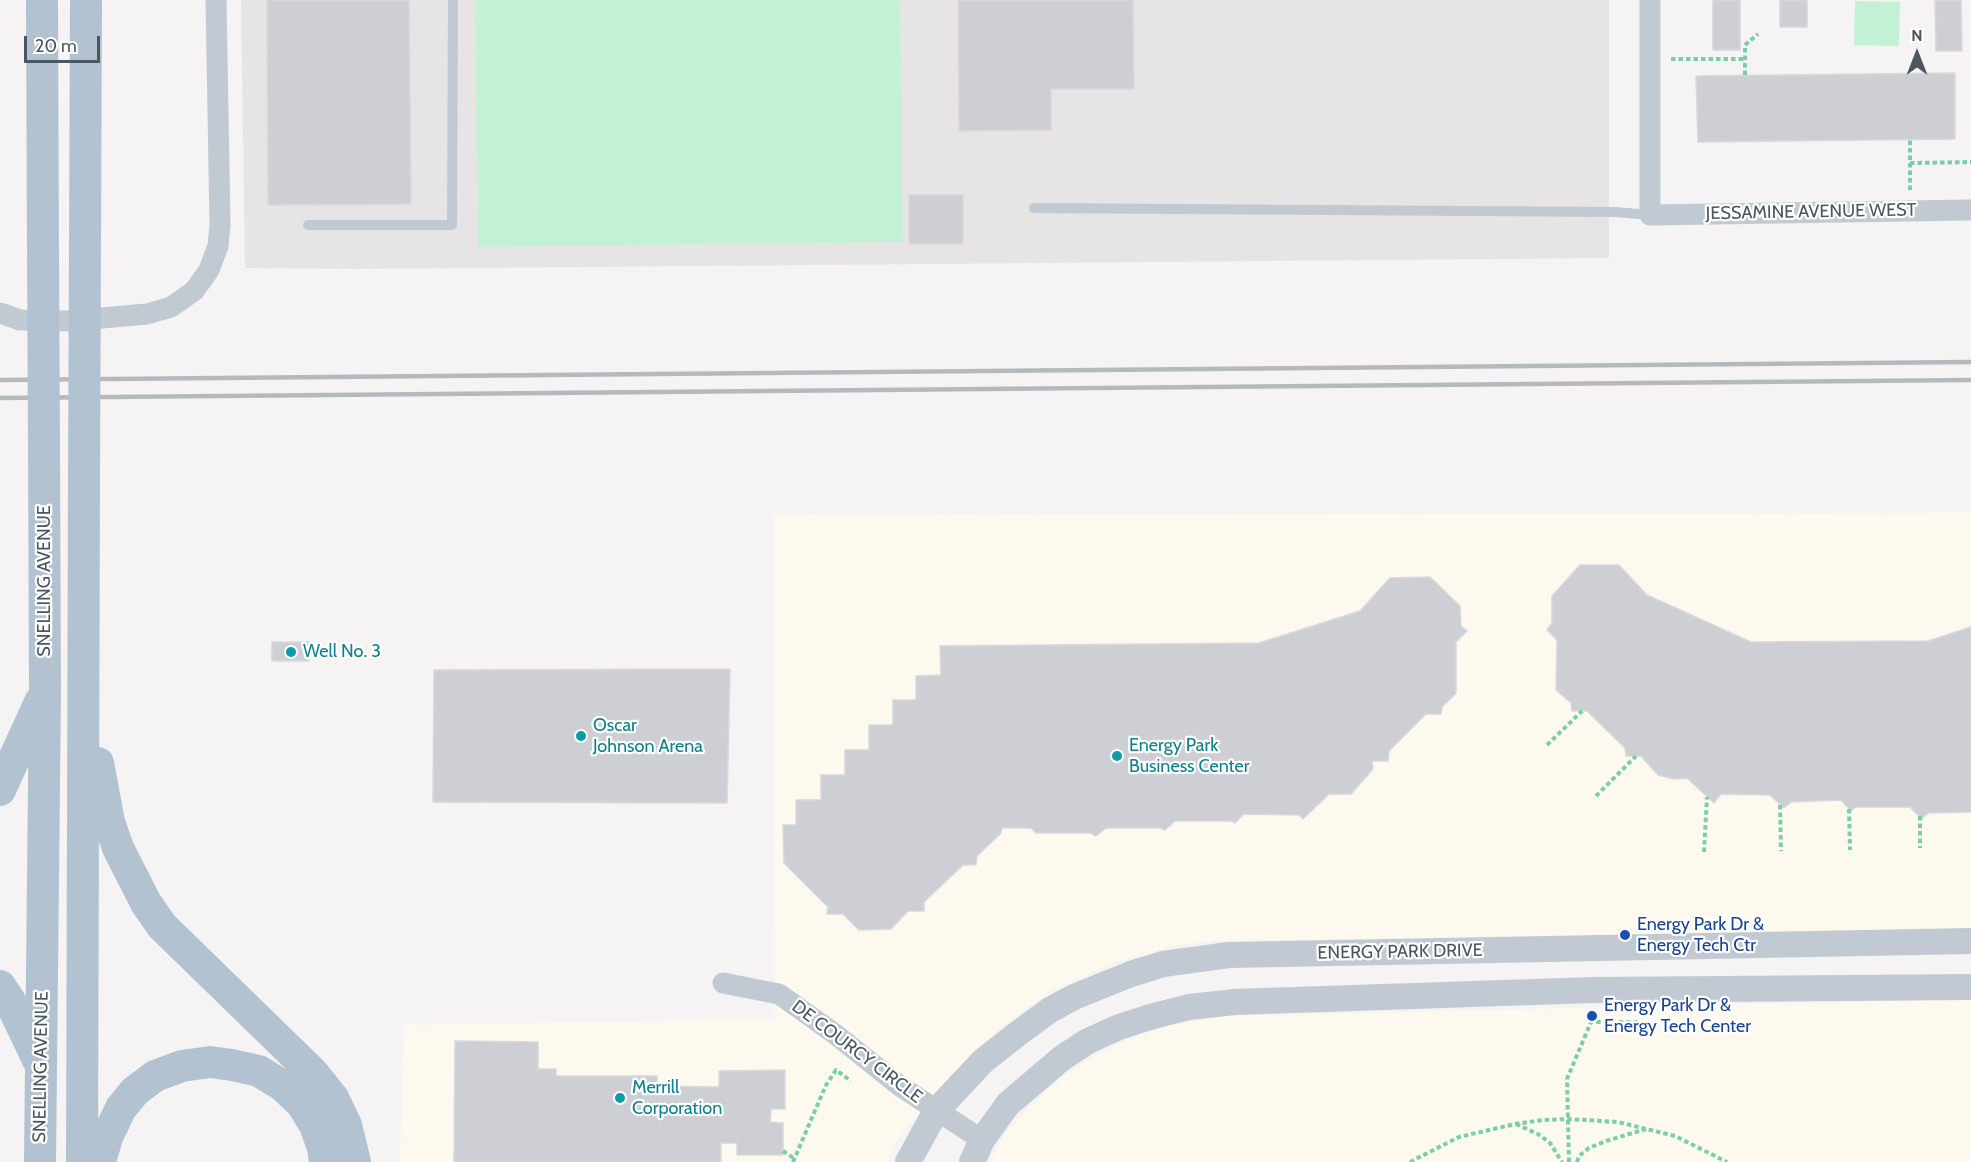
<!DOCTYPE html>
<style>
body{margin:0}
#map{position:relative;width:1971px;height:1162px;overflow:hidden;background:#f5f3f3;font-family:Cabin,sans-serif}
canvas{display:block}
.north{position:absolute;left:1887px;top:24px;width:60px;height:60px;-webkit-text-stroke:4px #fff;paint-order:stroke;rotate:0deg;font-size:16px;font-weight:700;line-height:24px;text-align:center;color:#4a5661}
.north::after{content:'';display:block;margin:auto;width:21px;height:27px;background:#4a5661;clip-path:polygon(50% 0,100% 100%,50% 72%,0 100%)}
.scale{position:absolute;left:24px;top:36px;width:76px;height:27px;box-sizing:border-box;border:3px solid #4a5661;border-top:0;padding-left:8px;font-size:18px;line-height:21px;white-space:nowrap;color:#4a5661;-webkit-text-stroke:4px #fff;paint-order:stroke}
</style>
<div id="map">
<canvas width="1971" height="1162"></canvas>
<div class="north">N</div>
<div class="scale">20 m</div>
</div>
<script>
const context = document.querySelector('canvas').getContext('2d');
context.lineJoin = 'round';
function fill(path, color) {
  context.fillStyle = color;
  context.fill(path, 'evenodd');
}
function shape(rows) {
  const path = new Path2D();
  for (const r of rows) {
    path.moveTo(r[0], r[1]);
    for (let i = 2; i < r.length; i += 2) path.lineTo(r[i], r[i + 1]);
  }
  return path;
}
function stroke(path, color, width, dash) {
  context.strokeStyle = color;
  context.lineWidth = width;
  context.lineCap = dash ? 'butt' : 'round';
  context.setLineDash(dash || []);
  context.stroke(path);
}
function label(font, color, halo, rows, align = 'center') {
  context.font = font + ' Cabin,sans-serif';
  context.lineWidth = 4.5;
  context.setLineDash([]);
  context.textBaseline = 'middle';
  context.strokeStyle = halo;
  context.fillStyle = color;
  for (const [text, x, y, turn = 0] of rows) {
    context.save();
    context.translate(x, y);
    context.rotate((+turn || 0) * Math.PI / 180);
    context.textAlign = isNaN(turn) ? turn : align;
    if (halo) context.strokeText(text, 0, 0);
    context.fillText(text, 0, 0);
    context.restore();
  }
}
const commercial = shape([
 [1971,513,1971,930,1209,941,1181,945,1114,962,1047,993,1000,1028,951,1075,899,1138,886,1162,400,1162,404,1025,775,1019,774,515],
 [1971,999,1971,1162,990,1162,1001,1139,1027,1109,1061,1079,1093,1056,1127,1040,1170,1025,1229,1016]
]);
const education = shape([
 [241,0,1609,0,1609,258,355,269,245,268]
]);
const green = shape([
 [475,0,900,0,903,242,478,247],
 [1855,1,1900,2,1899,46,1854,45]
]);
const building = shape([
 [267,0,409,0,411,204,268,205,267,0],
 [958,0,1133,0,1134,89,1051,89,1051,130,959,131,958,0],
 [1713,0,1740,0,1740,50,1713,50,1713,0],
 [1780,0,1807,0,1807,27,1780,27,1780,0],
 [1935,0,1961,0,1962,51,1936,51,1935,0],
 [1955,73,1955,139,1698,142,1696,76,1955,73],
 [909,195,963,195,963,244,909,244,909,195],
 [1580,565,1619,565,1647,595,1751,642,1928,641,1971,627,1971,812,1928,813,1922,819,1910,807,1856,807,1851,811,1841,800,1791,802,1784,808,1770,795,1721,794,1714,803,1687,778,1674,779,1658,775,1641,756,1626,756,1625,748,1587,711,1572,711,1571,703,1556,690,1557,640,1547,630,1552,623,1552,596,1580,565],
 [1430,577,1460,606,1461,626,1467,631,1456,642,1456,693,1442,707,1441,714,1426,714,1389,751,1388,761,1372,761,1373,769,1351,794,1329,794,1303,819,1299,815,1244,814,1235,823,1231,821,1175,821,1165,830,1160,828,1106,828,1096,836,1090,833,1036,833,1031,828,1002,828,1001,833,977,856,976,865,963,865,924,902,924,911,908,911,891,929,859,930,843,914,827,914,828,907,784,863,783,825,796,825,796,800,821,800,821,775,845,775,845,750,869,750,869,725,893,725,893,700,916,700,916,676,941,675,940,646,1259,643,1360,611,1390,578,1430,577],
 [272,642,309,642,309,661,272,661,272,642],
 [730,669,727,803,433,802,434,670,730,669],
 [455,1041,538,1042,538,1069,556,1069,556,1076,657,1076,657,1086,719,1087,719,1071,785,1070,785,1109,771,1109,770,1122,783,1123,783,1155,737,1155,737,1143,721,1143,721,1162,454,1162,455,1041]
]);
const path = shape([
 [1671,59,1746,59],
 [1745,75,1745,45,1758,34],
 [1910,163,1971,162],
 [1910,190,1910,139],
 [1547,745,1582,711],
 [1596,796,1636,756],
 [1780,805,1781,851],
 [1849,809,1850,850],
 [1920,816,1920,848],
 [1704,852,1707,797],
 [1516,1124,1538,1134,1550,1143,1562,1162],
 [783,1151,795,1159],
 [793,1162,826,1085,836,1070,851,1081],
 [1410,1162,1459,1137,1515,1124,1543,1120,1568,1119,1618,1122,1675,1136,1727,1162],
 [1569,1162,1567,1079,1591,1022,1637,1022],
 [1577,1162,1579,1156,1589,1148,1606,1141,1646,1129]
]);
const service = shape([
 [1034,208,1616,212,1650,215],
 [308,225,452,225,453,0]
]);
const minor = shape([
 [1650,0,1650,215,1971,210],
 [0,313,20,320,68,321,147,314,171,307,194,291,209,270,218,246,220,225,216,0],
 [723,983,779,994,835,1034,900,1086,982,1140]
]);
const tertiary = shape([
 [908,1162,936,1111,983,1061,1020,1032,1050,1010,1074,997,1131,974,1163,964,1229,955,1971,941],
 [972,1162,982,1140,1008,1104,1062,1058,1088,1041,1119,1027,1150,1017,1189,1007,1234,1002,1593,990,1971,987]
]);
const primary = shape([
 [42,0,43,248],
 [85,246,86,0],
 [98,763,109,822,118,848,146,903,162,926,313,1073,333,1098,346,1125,355,1162],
 [0,790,40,702],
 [0,986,10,1001,38,1060],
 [40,1162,45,691,44,448],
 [82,1162,84,479],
 [100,1162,107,1137,121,1108,135,1091,155,1076,182,1066,210,1062,232,1065,259,1071,283,1086,302,1104,315,1125,323,1148,325,1162]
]);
const rail = shape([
 [0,380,1971,362],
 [0,398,1971,380]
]);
const primaryBridge = shape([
 [43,248,44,448],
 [84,479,85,246]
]);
const markers = [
 [291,652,6,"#0f9aa8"],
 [581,736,6,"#0f9aa8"],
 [1117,756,6,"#0f9aa8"],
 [1625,935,6,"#1a4fb4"],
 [1592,1016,6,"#1a4fb4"],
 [620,1098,6,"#0f9aa8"]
];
const streetNames = [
 ["JESSAMINE AVENUE WEST",1811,212,-1],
 ["SNELLING AVENUE",45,581,-90],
 ["ENERGY PARK DRIVE",1400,952,-1],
 ["DE COURCY CIRCLE",857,1052,37],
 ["SNELLING AVENUE",41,1067,-89]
];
const cultureNames = [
 ["Well No. 3",303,652],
 ["Oscar",593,726],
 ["Johnson Arena",593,747],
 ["Energy Park",1129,746],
 ["Business Center",1129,767],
 ["Merrill",632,1088],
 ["Corporation",632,1109]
];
const transitNames = [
 ["Energy Park Dr &",1637,925],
 ["Energy Tech Ctr",1637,946],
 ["Energy Park Dr &",1604,1006],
 ["Energy Tech Center",1604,1027]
];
fill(commercial, '#fdf9ef');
fill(education, '#e6e4e5');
fill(green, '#c3f1d5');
fill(building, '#cdcfd5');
stroke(building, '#d7d9de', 1.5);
stroke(path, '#7ad0a6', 4, [4.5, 3]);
stroke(service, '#c1cad2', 10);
stroke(minor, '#c1cad2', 21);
stroke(tertiary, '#c1cad2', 26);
stroke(primary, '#b3c2d1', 32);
stroke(rail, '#b5b8bd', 4.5);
stroke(primaryBridge, '#b3c2d1', 32);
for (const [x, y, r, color] of markers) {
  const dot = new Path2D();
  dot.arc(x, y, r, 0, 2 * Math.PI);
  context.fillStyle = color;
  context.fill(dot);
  stroke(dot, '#fff', 2);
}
label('18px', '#4a5661', '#fff', streetNames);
label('18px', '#0d838f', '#fff', cultureNames, 'left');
label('18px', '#164399', '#fff', transitNames, 'left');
</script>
